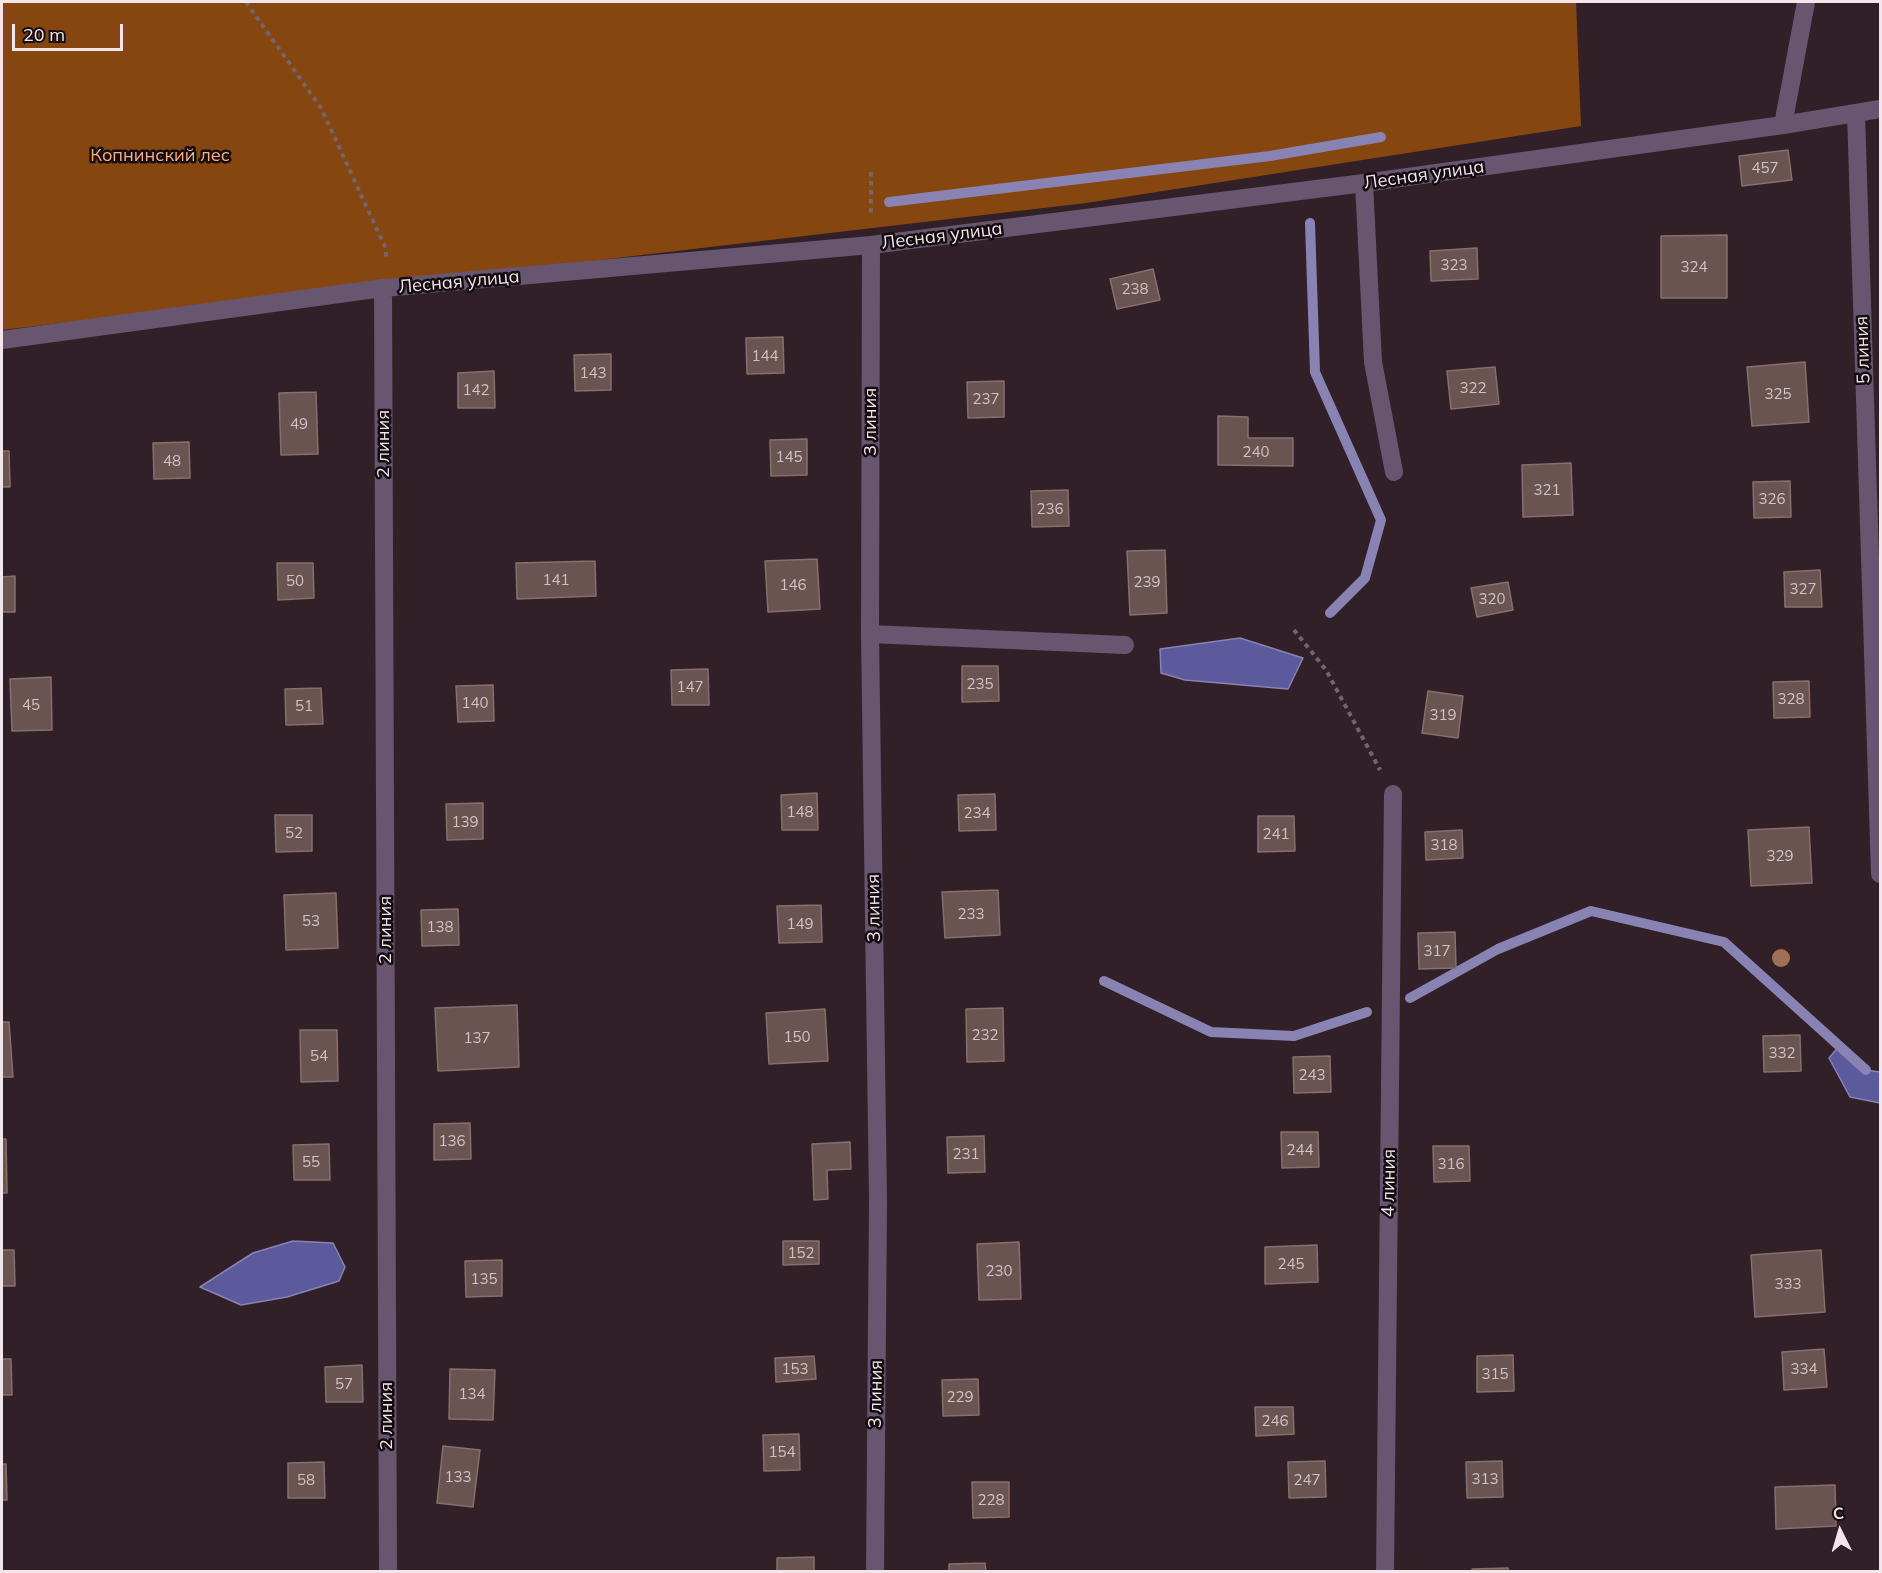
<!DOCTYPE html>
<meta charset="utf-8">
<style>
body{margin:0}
#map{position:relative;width:1882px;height:1573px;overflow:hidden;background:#312028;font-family:Mulish,sans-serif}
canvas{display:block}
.frame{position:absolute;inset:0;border:3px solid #f2e6eb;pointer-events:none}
.north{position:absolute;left:1810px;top:1501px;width:60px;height:60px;-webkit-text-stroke:4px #140c10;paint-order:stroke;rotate:355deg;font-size:16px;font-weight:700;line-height:24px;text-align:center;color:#f2e6eb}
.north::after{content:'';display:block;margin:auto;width:21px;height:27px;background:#f2e6eb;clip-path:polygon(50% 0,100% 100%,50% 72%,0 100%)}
.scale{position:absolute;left:12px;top:24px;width:111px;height:27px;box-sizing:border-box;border:3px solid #f2e6eb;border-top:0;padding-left:8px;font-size:18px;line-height:21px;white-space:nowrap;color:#f2e6eb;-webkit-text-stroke:4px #140c10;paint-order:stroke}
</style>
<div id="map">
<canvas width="1882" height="1573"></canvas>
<div class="frame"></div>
<div class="north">С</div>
<div class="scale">20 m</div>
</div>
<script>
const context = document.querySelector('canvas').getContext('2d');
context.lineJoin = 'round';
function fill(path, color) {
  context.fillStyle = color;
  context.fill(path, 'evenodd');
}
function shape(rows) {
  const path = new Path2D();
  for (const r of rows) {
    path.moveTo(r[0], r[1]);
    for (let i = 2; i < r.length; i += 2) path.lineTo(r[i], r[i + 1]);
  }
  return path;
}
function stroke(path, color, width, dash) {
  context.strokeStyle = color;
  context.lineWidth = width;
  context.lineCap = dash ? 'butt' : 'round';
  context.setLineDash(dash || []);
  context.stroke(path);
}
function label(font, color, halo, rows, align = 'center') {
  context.font = font + ' Mulish,sans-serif';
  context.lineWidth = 5;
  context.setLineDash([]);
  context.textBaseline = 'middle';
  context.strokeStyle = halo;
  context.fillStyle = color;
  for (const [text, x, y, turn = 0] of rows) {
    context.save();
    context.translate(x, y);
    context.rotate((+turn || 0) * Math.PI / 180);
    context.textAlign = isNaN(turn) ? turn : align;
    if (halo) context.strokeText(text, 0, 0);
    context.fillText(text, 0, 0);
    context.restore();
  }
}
const forest = shape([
 [2,2,1576,2,1581,126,1086,203,2,330]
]);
const water = shape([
 [1240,638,1303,658,1288,689,1185,680,1161,673,1160,649,1240,638],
 [1839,1046,1866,1070,1880,1072,1880,1103,1850,1097,1829,1058,1839,1046],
 [293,1241,333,1243,345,1267,339,1281,287,1297,241,1305,200,1287,253,1253,293,1241]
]);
const stream = shape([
 [889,202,1270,156,1381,137],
 [1310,223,1315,372,1381,520,1365,578,1330,613],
 [1104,981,1211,1032,1294,1036,1367,1012],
 [1410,998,1498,949,1591,911,1724,942,1866,1070]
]);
const building = shape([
 [1788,150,1792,180,1742,186,1739,156,1788,150],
 [1727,235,1727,298,1661,298,1661,236,1727,235],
 [1477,248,1478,279,1431,281,1430,251,1477,248],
 [1153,269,1160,300,1117,309,1110,279,1153,269],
 [783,337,784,373,747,374,746,338,783,337],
 [611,354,611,390,575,391,574,355,611,354],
 [1805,362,1809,422,1752,426,1747,367,1805,362],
 [1495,367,1499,404,1451,409,1447,371,1495,367],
 [494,371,495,408,458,408,458,373,494,371],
 [1004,381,1004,417,968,418,967,382,1004,381],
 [316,392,318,454,281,455,279,393,316,392],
 [1218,416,1248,417,1248,438,1293,438,1293,466,1218,465,1218,416],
 [807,439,807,475,771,476,770,440,807,439],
 [189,442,190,478,154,479,153,443,189,442],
 [2,451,9,451,10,487,2,487,2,451],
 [1571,463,1573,515,1523,517,1522,465,1571,463],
 [1790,481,1791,517,1754,518,1753,482,1790,481],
 [1068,490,1069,526,1032,527,1031,491,1068,490],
 [1165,550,1167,613,1130,615,1127,551,1165,550],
 [817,559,820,609,768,612,765,561,817,559],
 [595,561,596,596,517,599,516,563,595,561],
 [277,563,313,563,314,598,278,600,277,563],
 [1820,570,1822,607,1785,607,1784,572,1820,570],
 [15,576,15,612,2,612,2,577,15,576],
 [1508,582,1513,610,1477,617,1471,588,1508,582],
 [962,666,998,666,999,701,962,702,962,666],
 [708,669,709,705,672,705,671,670,708,669],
 [51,677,52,730,12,731,10,679,51,677],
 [1809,681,1810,717,1774,718,1773,682,1809,681],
 [493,685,494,721,458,722,456,686,493,685],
 [321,688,323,724,286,725,285,689,321,688],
 [1428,691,1463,696,1458,738,1422,733,1428,691],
 [817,793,818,830,782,830,781,795,817,793],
 [995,794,996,830,959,831,958,795,995,794],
 [483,803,483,839,447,840,446,804,483,803],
 [275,815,312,815,312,851,276,852,275,815],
 [1258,816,1294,816,1295,851,1258,852,1258,816],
 [1809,827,1812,883,1751,886,1748,830,1809,827],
 [1462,830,1463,858,1426,860,1425,832,1462,830],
 [998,890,1000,935,945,938,942,892,998,890],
 [336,893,338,948,286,950,284,895,336,893],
 [821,905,822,942,779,943,777,906,821,905],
 [458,909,459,945,422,946,421,910,458,909],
 [1455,932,1456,968,1419,969,1418,933,1455,932],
 [517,1005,519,1067,438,1071,435,1008,517,1005],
 [1003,1008,1004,1061,967,1062,966,1009,1003,1008],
 [825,1009,828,1061,769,1064,766,1013,825,1009],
 [2,1022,9,1022,13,1077,2,1077,2,1022],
 [300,1030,337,1030,338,1081,301,1082,300,1030],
 [1800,1035,1801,1071,1764,1072,1763,1036,1800,1035],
 [1330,1056,1331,1092,1294,1093,1293,1057,1330,1056],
 [470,1123,471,1159,434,1160,434,1124,470,1123],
 [1281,1132,1318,1132,1319,1167,1282,1168,1281,1132],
 [984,1136,985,1172,948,1173,947,1137,984,1136],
 [2,1139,6,1139,7,1193,2,1193,2,1139],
 [850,1142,851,1169,827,1170,828,1199,814,1200,812,1144,850,1142],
 [329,1144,330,1180,294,1180,293,1145,329,1144],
 [1433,1146,1469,1146,1470,1181,1434,1182,1433,1146],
 [783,1241,819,1241,819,1264,783,1265,783,1241],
 [1019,1242,1021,1299,979,1300,977,1244,1019,1242],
 [1317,1245,1318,1282,1265,1284,1265,1247,1317,1245],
 [2,1250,14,1250,15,1286,2,1286,2,1250],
 [1821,1250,1825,1312,1755,1317,1751,1255,1821,1250],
 [502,1260,502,1296,466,1297,465,1261,502,1260],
 [1824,1349,1827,1387,1784,1390,1782,1352,1824,1349],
 [1513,1355,1514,1391,1477,1392,1477,1356,1513,1355],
 [814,1356,816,1379,776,1382,775,1358,814,1356],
 [2,1359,11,1359,12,1395,2,1395,2,1359],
 [362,1365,363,1402,326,1402,325,1367,362,1365],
 [450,1369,495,1370,493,1420,449,1419,450,1369],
 [978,1379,979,1415,943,1416,942,1380,978,1379],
 [1255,1407,1293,1407,1294,1434,1256,1436,1255,1407],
 [799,1434,800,1470,764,1471,763,1435,799,1434],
 [443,1446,480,1450,473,1507,437,1503,443,1446],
 [1325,1461,1326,1497,1289,1498,1288,1462,1325,1461],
 [1502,1461,1503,1497,1467,1498,1466,1462,1502,1461],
 [324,1462,325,1498,288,1498,288,1463,324,1462],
 [2,1464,6,1464,7,1500,2,1500,2,1464],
 [972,1482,1009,1482,1009,1517,973,1518,972,1482],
 [1835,1485,1836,1526,1776,1529,1775,1487,1835,1485],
 [814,1557,814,1572,777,1572,777,1558,814,1557],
 [985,1563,986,1572,949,1572,949,1564,985,1563],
 [1508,1568,1508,1572,1472,1572,1472,1569,1508,1568]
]);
const path = shape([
 [246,2,321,108,386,249,386,260],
 [871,172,871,217],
 [1294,630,1326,670,1380,770]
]);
const lane = shape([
 [1364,183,1373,362,1394,472],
 [870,634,1125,645]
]);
const street = shape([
 [1856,113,1880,874],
 [1783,125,1806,2],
 [871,245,870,634,878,1201,875,1572],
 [383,288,388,1572],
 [2,340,383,288,871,245,1364,183,1783,125,1880,109],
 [1385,1572,1393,794]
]);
const trees = [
 [1781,958]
];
const numberNames = [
 ["457",1765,168],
 ["323",1454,265],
 ["324",1694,267],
 ["238",1135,289],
 ["144",765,356],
 ["143",593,373],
 ["322",1473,388],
 ["142",476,390],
 ["325",1778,394],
 ["237",986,399],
 ["49",299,424],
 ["240",1256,452],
 ["145",789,457],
 ["48",172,461],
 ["321",1547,490],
 ["326",1772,499],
 ["236",1050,509],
 ["141",556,580],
 ["50",295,581],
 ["239",1147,582],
 ["146",793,585],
 ["327",1803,589],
 ["320",1492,599],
 ["235",980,684],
 ["147",690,687],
 ["328",1791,699],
 ["140",475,703],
 ["45",31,705],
 ["51",304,706],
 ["319",1443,715],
 ["148",800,812],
 ["234",977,813],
 ["139",465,822],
 ["52",294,833],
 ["241",1276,834],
 ["318",1444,845],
 ["329",1780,856],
 ["233",971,914],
 ["53",311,921],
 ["149",800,924],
 ["138",440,927],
 ["317",1437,951],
 ["232",985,1035],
 ["150",797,1037],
 ["137",477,1038],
 ["332",1782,1053],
 ["54",319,1056],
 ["243",1312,1075],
 ["136",452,1141],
 ["244",1300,1150],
 ["231",966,1154],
 ["55",311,1162],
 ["316",1451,1164],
 ["152",801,1253],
 ["245",1291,1264],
 ["230",999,1271],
 ["135",484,1279],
 ["333",1788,1284],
 ["153",795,1369],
 ["334",1804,1369],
 ["315",1495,1374],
 ["57",344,1384],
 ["134",472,1394],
 ["229",960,1397],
 ["246",1275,1421],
 ["154",782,1452],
 ["133",458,1477],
 ["313",1485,1479],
 ["58",306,1480],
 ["247",1307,1480],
 ["228",991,1500]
];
const parkNames = [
 ["Копнинский лес",160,156]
];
const streetNames = [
 ["Лесная улица",1424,175,-8],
 ["Лесная улица",942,236,-7],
 ["Лесная улица",459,282,-5],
 ["5 линия",1863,350,-92],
 ["3 линия",871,422,-90],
 ["2 линия",384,444,-90],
 ["3 линия",874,908,-91],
 ["2 линия",386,930,-90],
 ["4 линия",1389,1183,-89],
 ["3 линия",876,1394,-89],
 ["2 линия",387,1416,-90]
];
fill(forest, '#85470f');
fill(water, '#5c599d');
stroke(water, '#8983b4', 1.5);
stroke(stream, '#8983b4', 10);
fill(building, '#6a5452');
stroke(building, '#866f6d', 1.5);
stroke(path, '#74656c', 4, [4.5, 4.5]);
stroke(lane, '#68556f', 18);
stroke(street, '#68556f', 18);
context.fillStyle = '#9f6f56';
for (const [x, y] of trees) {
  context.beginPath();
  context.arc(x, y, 9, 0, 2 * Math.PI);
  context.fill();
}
label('15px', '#d0c2c5', null, numberNames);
label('18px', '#f9b07c', '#140c10', parkNames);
label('18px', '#f2e6eb', '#140c10', streetNames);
</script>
